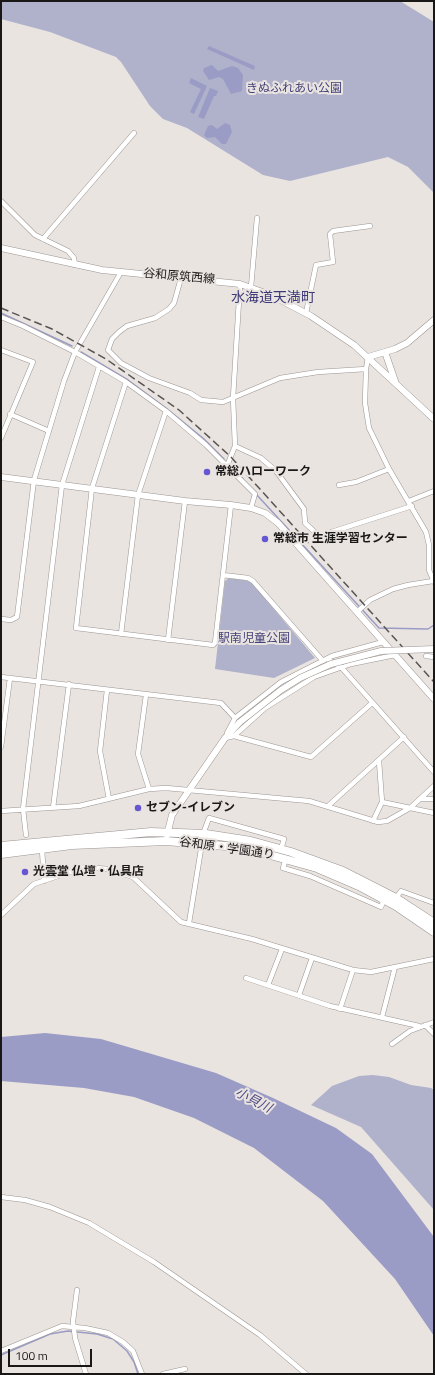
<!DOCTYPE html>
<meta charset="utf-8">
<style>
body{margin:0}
#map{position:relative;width:435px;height:1375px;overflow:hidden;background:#eae4e1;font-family:"Titillium Web",sans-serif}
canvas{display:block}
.frame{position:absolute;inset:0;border:2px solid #1a1817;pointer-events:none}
.scale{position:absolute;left:8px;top:1349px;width:84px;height:18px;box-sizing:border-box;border:2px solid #1a1817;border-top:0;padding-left:5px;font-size:12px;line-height:14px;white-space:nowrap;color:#1a1817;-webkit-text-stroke:3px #eae4e1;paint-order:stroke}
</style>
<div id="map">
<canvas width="435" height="1375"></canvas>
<div class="frame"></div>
<div class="scale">100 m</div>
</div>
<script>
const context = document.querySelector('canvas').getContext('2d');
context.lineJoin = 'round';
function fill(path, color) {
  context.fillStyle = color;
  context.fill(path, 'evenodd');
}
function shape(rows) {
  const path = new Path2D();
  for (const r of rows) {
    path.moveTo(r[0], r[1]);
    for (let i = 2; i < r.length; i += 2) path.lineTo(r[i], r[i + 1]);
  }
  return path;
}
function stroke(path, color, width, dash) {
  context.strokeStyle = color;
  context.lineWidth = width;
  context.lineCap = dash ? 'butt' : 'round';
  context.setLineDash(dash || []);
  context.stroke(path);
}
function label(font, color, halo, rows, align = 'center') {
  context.font = font + ' "Titillium Web","Noto Sans JP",sans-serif';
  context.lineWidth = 4;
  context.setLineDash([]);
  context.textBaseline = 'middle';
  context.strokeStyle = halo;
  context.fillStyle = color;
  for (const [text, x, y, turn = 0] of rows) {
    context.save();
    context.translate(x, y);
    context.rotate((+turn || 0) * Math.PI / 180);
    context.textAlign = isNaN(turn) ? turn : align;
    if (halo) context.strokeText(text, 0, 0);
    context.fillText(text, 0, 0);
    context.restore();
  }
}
const green = shape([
 [1,1,400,1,434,22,434,193,408,167,388,157,290,181,263,175,187,128,163,119,150,106,121,62,116,57,50,32,1,19],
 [229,578,249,581,253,584,315,658,274,678,215,669,225,581],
 [373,1075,389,1077,411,1085,431,1088,434,1090,434,1210,361,1127,311,1105,332,1086,359,1076]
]);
const water = shape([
 [209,46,255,66,254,70,207,49],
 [212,65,218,71,232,66,238,68,243,75,242,91,231,94,223,79,219,77,209,80,203,71,204,68],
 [191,78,207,86,194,114,190,112,201,89,189,83],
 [210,88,218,91,216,96,214,96,204,119,198,117],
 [225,123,230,125,232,132,226,144,222,144,215,137,207,138,204,135,208,126,212,125,217,129],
 [45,1033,101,1039,216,1073,273,1098,336,1128,372,1154,434,1237,434,1336,395,1279,323,1201,254,1148,194,1118,134,1097,84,1088,1,1081,1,1037]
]);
const stream = shape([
 [1,313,72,346],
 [81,352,128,380,166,408,204,439,224,459],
 [237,472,243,479],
 [256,494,379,628,428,629,434,625],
 [1,1355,50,1334,68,1331,97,1334,113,1339,127,1351,134,1362,138,1374]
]);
const street = shape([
 [1,201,35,235,68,251,74,258,75,265],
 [43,239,134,133],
 [181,278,174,303,169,309,155,318,127,326,119,332,112,339,108,350,121,363,149,378,190,393,201,400,223,402,280,378,318,372,366,369],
 [251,287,257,218],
 [306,313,316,265,333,262,330,234,333,231,370,226],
 [1,317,23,326,75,352,126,382,166,411,206,445,255,494,251,508],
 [1,350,33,362,1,438],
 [368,357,366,369,365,403,369,428,389,469,426,532,429,545,429,570,434,582],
 [126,382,92,488,76,628,213,645,215,643,231,505],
 [10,414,49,431],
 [235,446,261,458,276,471,304,509,305,523,319,536,412,506],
 [227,466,235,446,233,398,240,284],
 [339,485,356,482,389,469],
 [409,501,434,491],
 [223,575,248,578,253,581,323,661],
 [357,612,370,600,393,589,408,585,433,581],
 [1,619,11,620,17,617,34,480,64,381,75,352,121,272],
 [121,634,138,495,166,411],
 [168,640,185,501],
 [426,656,434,657],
 [327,659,341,667,434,772],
 [1,677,221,703,235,718],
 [107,690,100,751,109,799],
 [146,695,138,754,149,789],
 [227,733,235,718,281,682,332,656,383,642],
 [234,736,311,757,372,703],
 [225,738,234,736,265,708,314,677,351,664,395,655],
 [1,747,10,678],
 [421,799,434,799],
 [382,802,434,813],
 [328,806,404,737],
 [53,808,69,684],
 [1,811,79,806,149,789,166,788,309,801,378,822,387,821,410,808,434,786],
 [373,821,382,802,379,761],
 [203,834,209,818,284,839,281,849],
 [26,835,23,809,62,485,99,367],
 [42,849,44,881],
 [286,858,283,868,310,876,381,907,384,900],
 [396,898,401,891,434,903],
 [1,915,34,884,85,867,108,869,133,877,181,922,252,939,353,970,371,972,434,959],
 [189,923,202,843],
 [246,978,330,1006,419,1026],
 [268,985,282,949],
 [299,995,312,958],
 [340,1009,353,970],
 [382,1017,395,967],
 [425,1025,434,1034],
 [392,1044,410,1031,434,1022],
 [1,1197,25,1200,50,1207,89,1223,154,1262,260,1335,306,1374],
 [77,1290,73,1321,75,1338,86,1374],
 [1,1351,62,1326,85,1328,108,1333,123,1342,133,1351,142,1374],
 [163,1374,185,1369]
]);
const secondary = shape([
 [1,248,102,270,240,284,271,295,311,316,354,345,434,419],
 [385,352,395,381],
 [368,357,395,349,407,343,434,320],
 [1,477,185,501,231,505,251,508,265,513,278,523,434,699],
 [167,835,172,815,225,738,240,722]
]);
const highway = shape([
 [1,846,151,832,206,834,251,841,291,852,343,871,396,898,434,923],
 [1,854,72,845,166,841,226,846,263,853,317,868,359,886,396,906,434,932]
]);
const rail = shape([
 [1,308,52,329,106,359,179,410,231,457,434,682]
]);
const secondaryBridge = shape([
 [240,722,281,690,300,678,331,664,381,651,434,649]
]);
const markers = [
 [207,472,4,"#6557d1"],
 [265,539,4,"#6557d1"],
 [138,808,4,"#6557d1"],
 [25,872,4,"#6557d1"]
];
const parkNames = [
 ["きぬふれあい公園",294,89],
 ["駅南児童公園",254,639]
];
const streetNames = [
 ["谷和原筑西線",179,277,5],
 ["谷和原・学園通り",227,849,8]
];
const poiNames = [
 ["常総ハローワーク",215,472],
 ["常総市 生涯学習センター",273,539],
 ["セブン-イレブン",146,808],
 ["光雲堂 仏壇・仏具店",33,872]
];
const waterNames = [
 ["小貝川",253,1101,27]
];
const quarterNames = [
 ["水海道天満町",273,299]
];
fill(green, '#b0b1ca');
fill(water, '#9b9cc5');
stroke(stream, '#9b9cc5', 1.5);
stroke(street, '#9b9592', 5.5);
stroke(secondary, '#9b9592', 7);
stroke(highway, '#9b9592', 9);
stroke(street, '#fff', 4.5);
stroke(secondary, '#fff', 6);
stroke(highway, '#fff', 8);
stroke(rail, '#575453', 1.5, [8, 4]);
stroke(secondaryBridge, '#9b9592', 7, []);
stroke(secondaryBridge, '#fff', 6);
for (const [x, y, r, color] of markers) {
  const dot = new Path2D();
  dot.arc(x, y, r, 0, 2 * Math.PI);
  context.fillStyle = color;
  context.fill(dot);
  stroke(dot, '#eae4e1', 1.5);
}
label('12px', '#454279', '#eae4e1', parkNames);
label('12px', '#1a1817', '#eae4e1', streetNames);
label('bold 12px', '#1a1817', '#eae4e1', poiNames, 'left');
label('italic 13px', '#4f4d85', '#eae4e1', waterNames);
label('14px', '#3e3a77', '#eae4e1', quarterNames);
</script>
